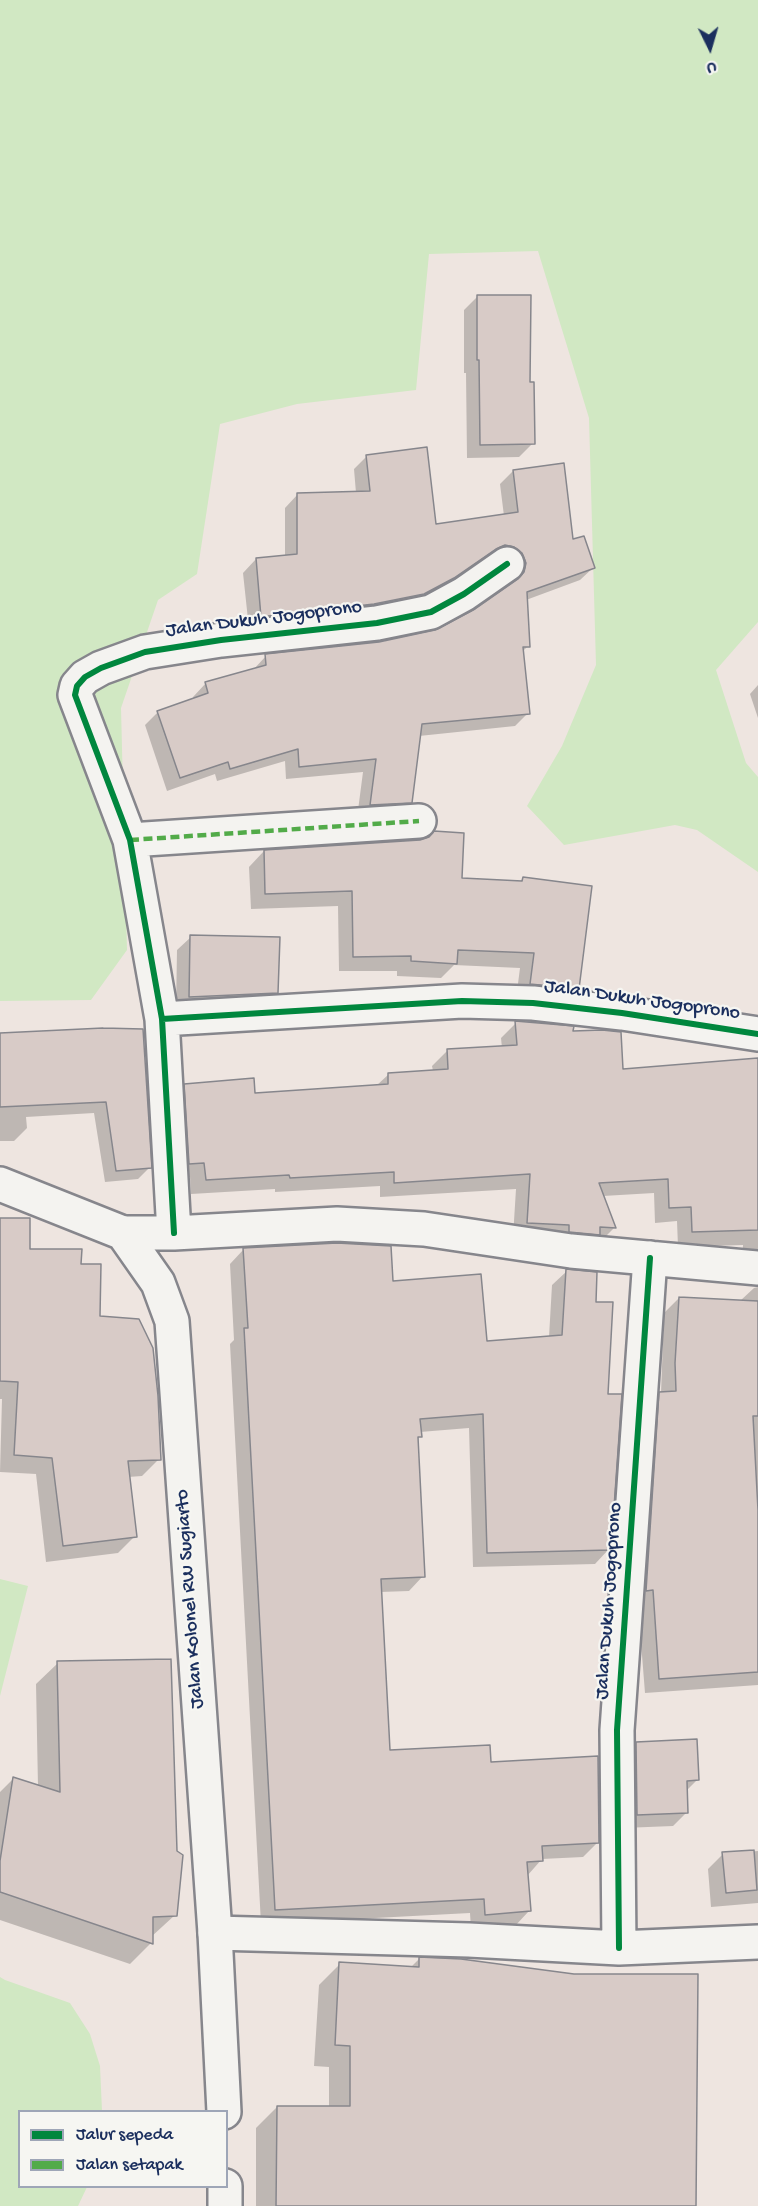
<!DOCTYPE html>
<style>
body{margin:0}
#map{position:relative;width:758px;height:2206px;overflow:hidden;background:#eee5e0;font-family:"Gochi Hand",sans-serif}
canvas{display:block}
.legend{position:absolute;left:18px;top:2110px;width:210px;height:78px;box-sizing:border-box;background:#f6f6f2;border:2px solid #9ea6b7;margin:0;padding:8px 10px;list-style:none;font-size:18px;color:#1b2f5e}
.legend li{display:flex;align-items:center;gap:12px;height:30px}
.legend b{width:30px;border:2px solid #9ea6b7}
.north{position:absolute;left:680px;top:18px;width:60px;height:60px;-webkit-text-stroke:4px #f6f6f2;paint-order:stroke;rotate:175deg;font-size:16px;font-weight:700;line-height:24px;text-align:center;color:#1b2f5e}
.north::after{content:'';display:block;margin:auto;width:21px;height:27px;background:#1b2f5e;clip-path:polygon(50% 0,100% 100%,50% 72%,0 100%)}
</style>
<div id="map">
<canvas width="758" height="2206"></canvas>
<ul class="legend">
<li><b style="height:8px;background:#00873e"></b>Jalur sepeda</li>
<li><b style="height:8px;background:#52ab49"></b>Jalan setapak</li>
</ul>
<div class="north">U</div>
</div>
<script>
const context = document.querySelector('canvas').getContext('2d');
context.lineJoin = 'round';
function fill(path, color) {
  context.fillStyle = color;
  context.fill(path, 'evenodd');
}
function shape(rows) {
  const path = new Path2D();
  for (const r of rows) {
    path.moveTo(r[0], r[1]);
    for (let i = 2; i < r.length; i += 2) path.lineTo(r[i], r[i + 1]);
  }
  return path;
}
function stroke(path, color, width, dash) {
  context.strokeStyle = color;
  context.lineWidth = width;
  context.lineCap = dash ? 'butt' : 'round';
  context.setLineDash(dash || []);
  context.stroke(path);
}
function label(font, color, halo, rows, align = 'center') {
  context.font = font + ' "Gochi Hand",sans-serif';
  context.lineWidth = 4.5;
  context.setLineDash([]);
  context.textBaseline = 'middle';
  context.strokeStyle = halo;
  context.fillStyle = color;
  for (const [text, x, y, turn = 0] of rows) {
    context.save();
    context.translate(x, y);
    context.rotate((+turn || 0) * Math.PI / 180);
    context.textAlign = isNaN(turn) ? turn : align;
    if (halo) context.strokeText(text, 0, 0);
    context.fillText(text, 0, 0);
    context.restore();
  }
}
const green = shape([
 [0,0,758,0,758,622,716,670,746,763,758,777,758,872,697,830,675,825,564,845,527,806,562,746,596,665,589,418,538,251,429,254,416,390,297,404,220,424,197,574,158,600,121,708,127,950,91,1000,0,1001],
 [0,1579,28,1586,0,1696],
 [0,1977,5,1980,70,2003,90,2034,100,2066,102,2111,20,2112,20,2186,87,2187,78,2206,0,2206]
]);
const shadow = shape([
 [478,296,529,384,533,443,519,457,467,458,466,373,464,373,464,310],
 [367,456,435,526,504,516,500,484,513,471,594,567,580,580,526,600,528,646,522,652,528,713,515,726,419,736,410,802,397,815,357,818,363,772,286,779,285,761,217,781,215,774,167,791,145,725,158,712,194,700,193,697,206,683,253,670,266,656,379,643,440,630,475,611,512,585,513,576,491,558,481,561,439,591,410,607,249,629,243,573,256,559,285,557,285,508,298,494,356,493,354,469],
 [758,685,758,718,750,694],
 [264,851,460,879,519,882,523,879,577,989,562,1004,516,999,520,968,454,965,441,978,397,976,397,971,339,971,338,906,251,909,249,867],
 [191,937,277,993,263,1006,176,1010,177,950],
 [516,1023,572,1033,621,1070,758,1095,758,1272,742,1264,743,1245,678,1247,677,1221,655,1223,654,1193,603,1196,615,1227,600,1242,513,1237,516,1189,380,1197,380,1186,275,1192,275,1189,191,1194,190,1177,175,1179,170,1100,185,1085,254,1094,376,1086,389,1074,433,1071,432,1066,447,1051,502,1048,501,1038],
 [141,1030,150,1167,138,1179,105,1182,94,1113,26,1117,27,1128,14,1141,0,1141,0,1034],
 [0,1220,28,1251,79,1266,99,1318,159,1459,142,1476,128,1477,135,1536,118,1553,46,1562,36,1474,0,1472,2,1399,0,1399],
 [244,1249,392,1283,485,1342,549,1337,552,1285,567,1271,594,1303,606,1396,609,1549,595,1564,473,1567,469,1428,420,1432,420,1436,417,1440,423,1576,409,1591,380,1592,388,1751,490,1763,598,1842,583,1857,542,1859,527,1876,529,1911,515,1926,471,1929,470,1913,261,1924,230,1344,234,1340,230,1264],
 [758,1287,758,1685,645,1693,638,1605,645,1408,661,1393,664,1313,679,1298,740,1301,754,1288],
 [58,1663,175,1915,151,1937,151,1943,130,1964,0,1920,0,1792,13,1779,38,1787,36,1684],
 [637,1744,697,1780,686,1791,687,1812,673,1826,623,1828,623,1757],
 [758,1851,758,1903,711,1907,708,1869,723,1854],
 [419,1959,574,1975,695,2206,256,2206,256,2128,277,2107,329,2108,329,2067,314,2066,319,1985,340,1964,410,1968]
]);
const building = shape([
 [477,295,531,295,530,382,534,382,535,444,480,445,479,360,477,360,477,295],
 [427,447,436,524,518,512,513,470,564,463,573,539,584,536,595,568,527,592,530,647,523,647,530,714,422,724,412,803,370,805,376,759,299,767,298,749,230,769,228,762,180,778,157,711,208,693,205,682,266,665,265,654,379,642,435,630,475,609,518,579,524,572,526,563,522,553,514,547,505,545,496,549,454,578,424,594,374,604,261,617,256,558,297,554,297,493,370,491,366,455,427,447],
 [434,831,464,833,462,878,522,881,523,877,592,886,579,989,530,984,534,953,458,950,457,964,411,961,411,956,353,957,352,891,265,894,264,850,420,840,429,837,434,831],
 [190,935,280,937,278,993,189,997,190,935],
 [515,1021,574,1026,573,1031,602,1030,621,1032,623,1069,758,1058,758,1230,692,1232,691,1207,669,1208,668,1179,599,1183,616,1228,600,1227,600,1235,569,1232,569,1225,527,1223,530,1174,394,1183,394,1172,290,1178,289,1175,206,1180,204,1163,189,1164,184,1084,254,1078,255,1093,388,1084,388,1073,448,1069,447,1049,517,1045,515,1021],
 [103,1028,143,1029,152,1168,116,1171,106,1102,0,1107,0,1033,103,1028],
 [0,1218,30,1218,30,1249,82,1249,81,1264,101,1264,100,1316,139,1319,153,1348,158,1396,161,1460,128,1461,137,1537,63,1546,52,1458,14,1455,18,1382,0,1381,0,1218],
 [337,1243,391,1246,393,1281,481,1274,487,1341,562,1335,566,1269,597,1272,596,1302,613,1302,608,1394,622,1394,611,1550,487,1553,483,1414,420,1419,422,1437,418,1437,425,1577,381,1579,390,1750,490,1745,491,1762,598,1756,599,1843,542,1846,543,1861,527,1862,531,1911,485,1915,484,1899,275,1910,244,1328,248,1328,243,1248,337,1243],
 [679,1297,758,1301,758,1416,753,1416,758,1510,758,1672,659,1679,653,1590,646,1591,659,1392,676,1391,675,1363,679,1297],
 [171,1659,177,1851,183,1855,177,1916,153,1917,153,1944,0,1892,0,1861,13,1777,60,1792,57,1661,171,1659],
 [697,1739,699,1780,687,1781,688,1813,637,1815,636,1742,697,1739],
 [754,1850,757,1890,726,1893,722,1852,754,1850],
 [419,1957,461,1959,574,1974,698,1974,696,2206,276,2206,277,2106,350,2106,350,2046,335,2045,339,1962,419,1967,419,1957]
]);
const street = shape([
 [130,840,419,821],
 [162,1019,462,1001,533,1003,622,1013,758,1034],
 [123,1233,174,1233,337,1224,424,1229,571,1251,758,1268],
 [174,1233,162,1019,130,840,75,695,77,686,85,677,101,668,145,652,221,640,377,623,431,612,464,594,507,564],
 [215,1933,469,1940,619,1948,758,1942],
 [619,1948,617,1730,650,1258]
]);
const secondary = shape([
 [0,1184,123,1233,158,1283,172,1321,215,1933,224,2112],
 [225,2206,225,2186]
]);
const quiet = shape([
 [130,840,419,821]
]);
const cycleway = shape([
 [162,1019,462,1001,533,1003,622,1013,758,1034],
 [174,1233,162,1019,130,840,75,695,77,686,85,677,101,668,145,652,221,640,377,623,431,612,464,594,507,564],
 [619,1948,617,1730,650,1258]
]);
const streetNames = [
 ["Jalan Dukuh Jogoprono",264,620,-7],
 ["Jalan Dukuh Jogoprono",642,1001,8],
 ["Jalan Kolonel RW Sugiarto",191,1599,-94],
 ["Jalan Dukuh Jogoprono",610,1601,-86]
];
fill(green, '#d1e8c3');
fill(shadow, '#0003');
fill(building, '#d8cbc7');
stroke(building, '#86868c', 1.5);
stroke(street, '#86868c', 38);
stroke(secondary, '#86868c', 38);
stroke(street, '#f4f3f0', 33);
stroke(secondary, '#f4f3f0', 33);
stroke(quiet, '#52ab49', 4.5, [9, 4.5]);
stroke(cycleway, '#00873e', 6);
label('20px', '#1b2f5e', '#f6f6f2', streetNames);
</script>
